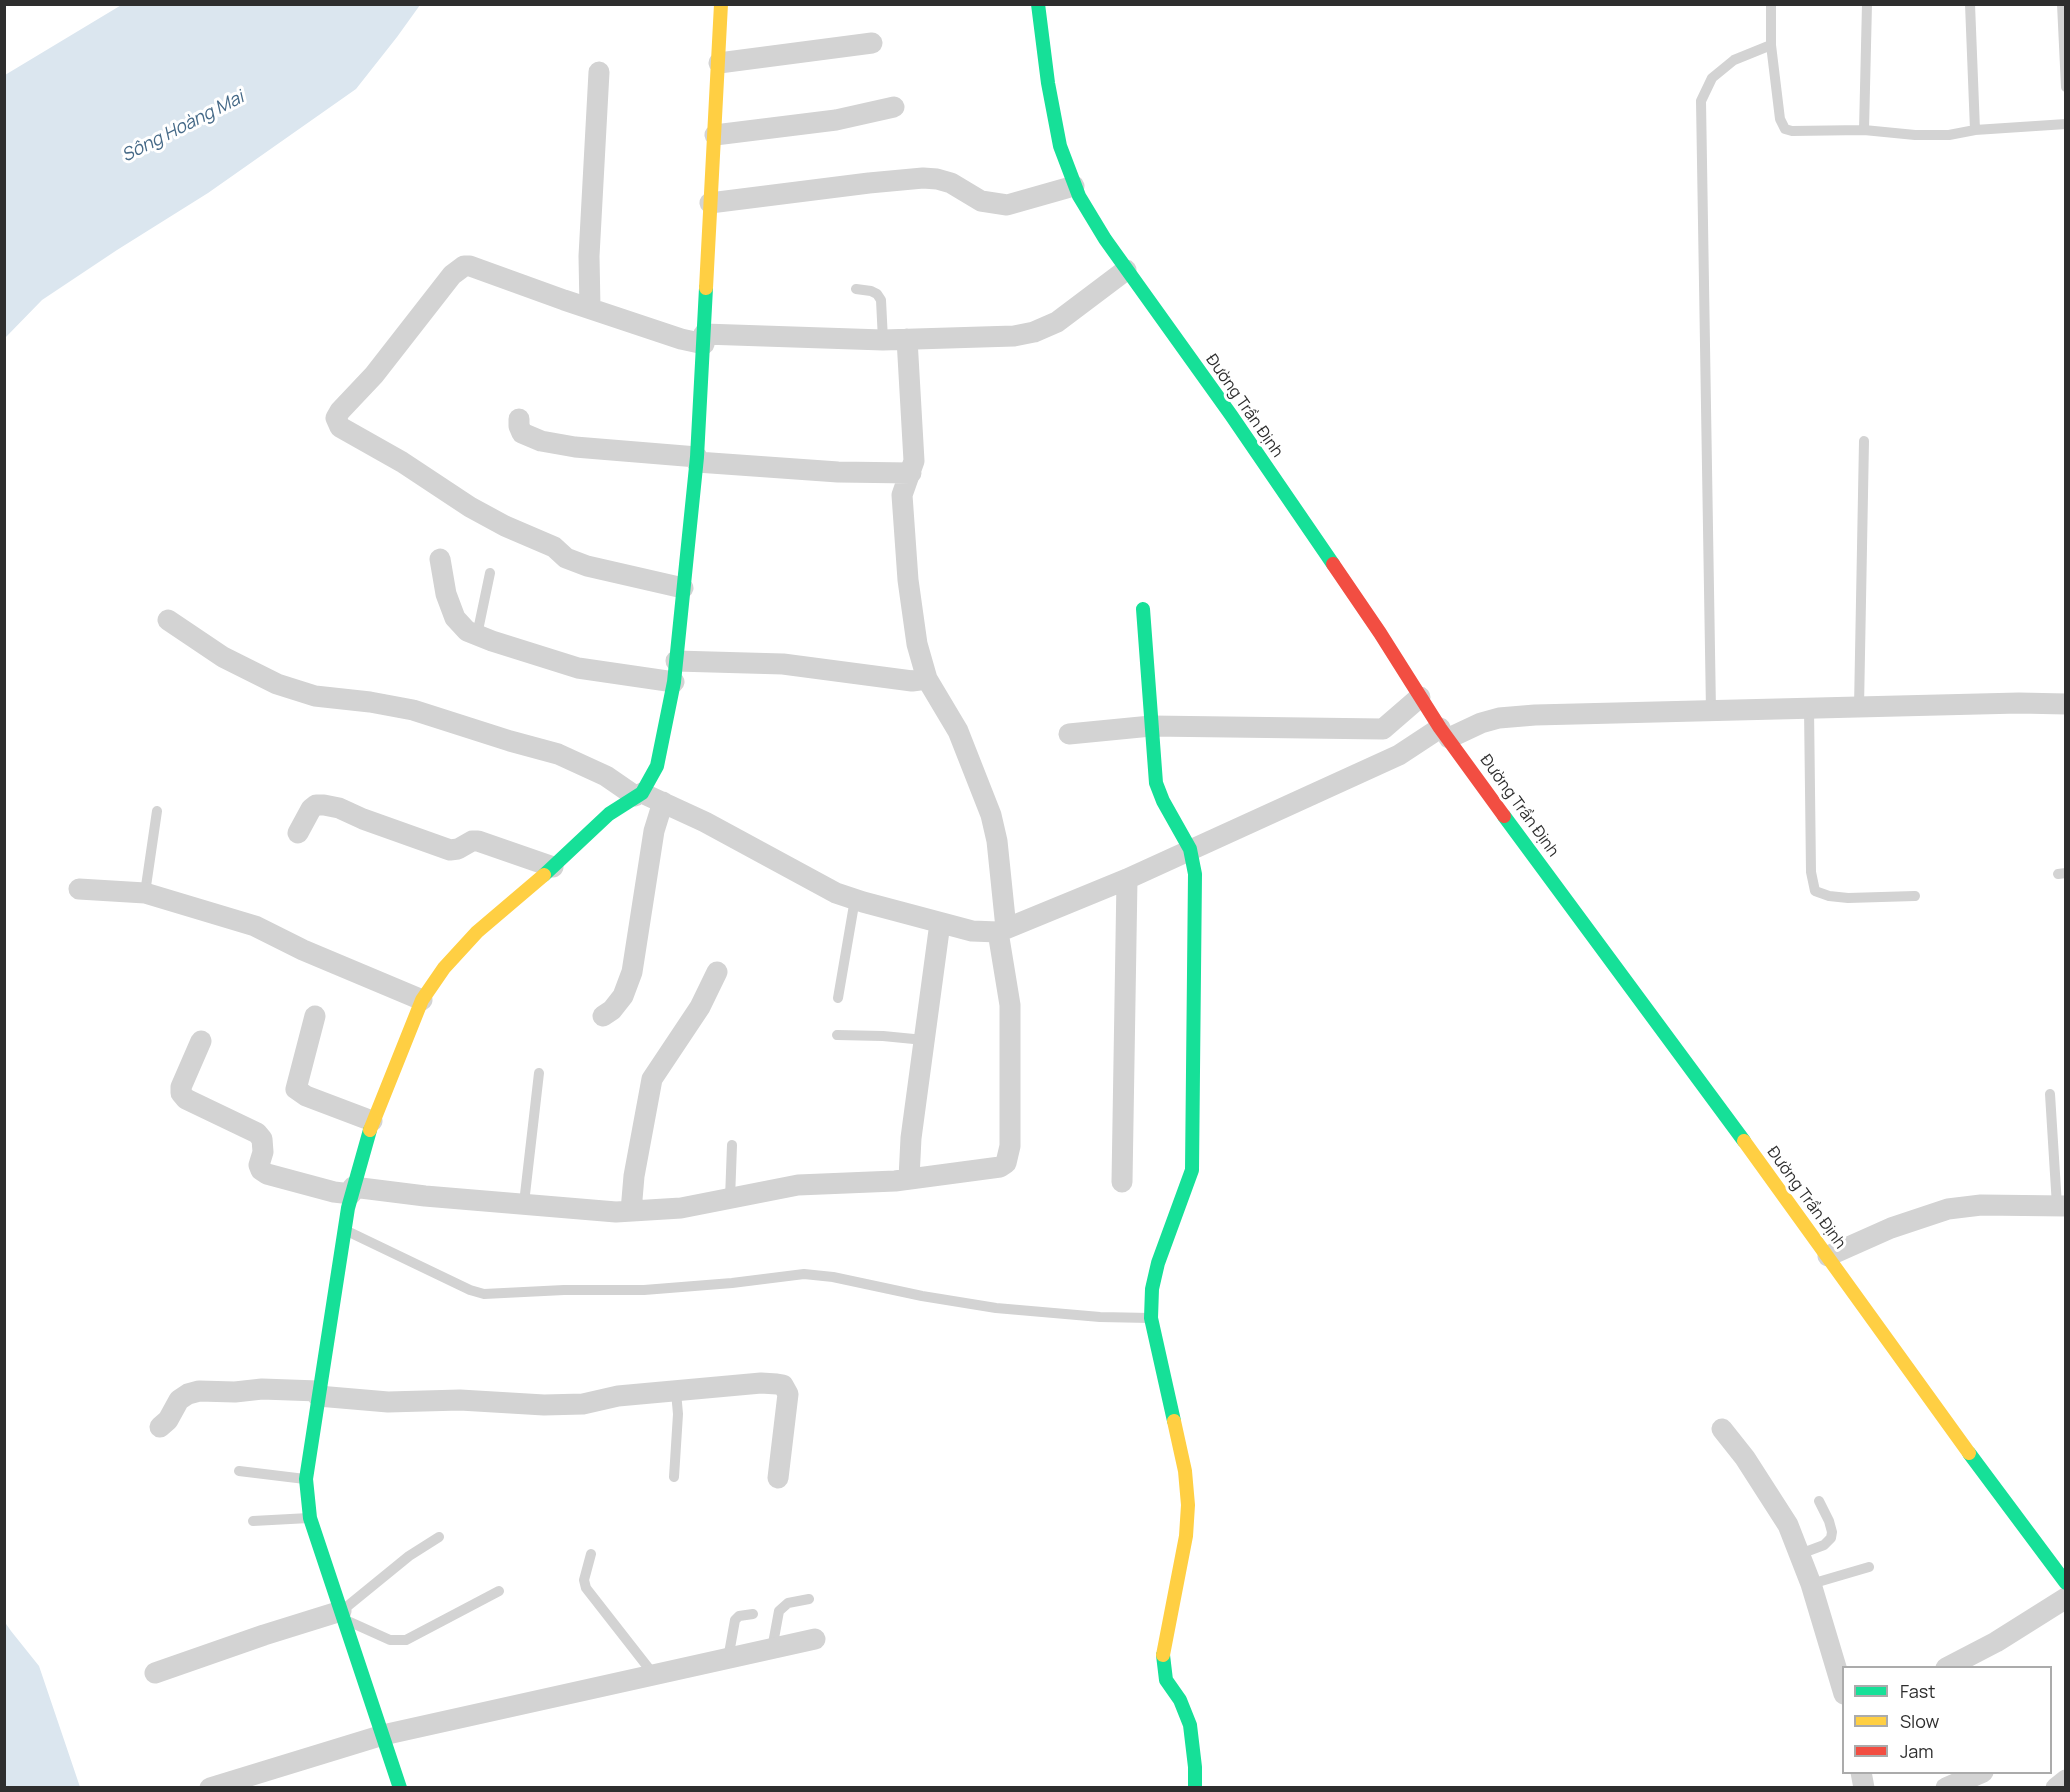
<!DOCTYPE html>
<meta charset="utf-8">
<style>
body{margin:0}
#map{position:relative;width:2070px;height:1792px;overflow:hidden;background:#fff;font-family:Manrope,sans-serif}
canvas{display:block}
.frame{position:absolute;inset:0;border:6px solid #2e2e2e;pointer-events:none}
.legend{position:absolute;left:1842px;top:1666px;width:210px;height:108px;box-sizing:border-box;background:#fff;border:2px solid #ababab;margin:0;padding:8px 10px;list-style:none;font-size:18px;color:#2e2e2e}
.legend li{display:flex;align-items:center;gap:12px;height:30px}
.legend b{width:30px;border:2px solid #ababab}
</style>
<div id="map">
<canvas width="2070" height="1792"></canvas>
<div class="frame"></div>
<ul class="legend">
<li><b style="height:8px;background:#16e098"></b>Fast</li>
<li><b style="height:8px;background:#ffcf43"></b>Slow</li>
<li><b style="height:8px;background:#f24e42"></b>Jam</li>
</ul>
</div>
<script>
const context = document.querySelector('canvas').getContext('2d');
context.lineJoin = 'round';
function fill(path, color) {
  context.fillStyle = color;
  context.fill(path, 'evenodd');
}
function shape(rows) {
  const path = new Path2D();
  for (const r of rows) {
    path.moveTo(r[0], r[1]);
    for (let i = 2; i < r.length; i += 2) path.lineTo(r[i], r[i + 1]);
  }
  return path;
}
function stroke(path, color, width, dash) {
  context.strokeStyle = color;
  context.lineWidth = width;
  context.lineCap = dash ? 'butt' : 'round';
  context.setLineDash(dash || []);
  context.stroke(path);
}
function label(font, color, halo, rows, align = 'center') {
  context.font = font + ' Manrope,sans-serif';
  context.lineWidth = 6;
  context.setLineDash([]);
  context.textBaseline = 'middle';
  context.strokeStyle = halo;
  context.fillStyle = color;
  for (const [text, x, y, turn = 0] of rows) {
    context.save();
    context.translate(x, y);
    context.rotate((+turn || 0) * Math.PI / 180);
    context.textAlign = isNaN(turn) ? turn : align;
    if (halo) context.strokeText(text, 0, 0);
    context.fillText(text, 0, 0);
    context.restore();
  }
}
const water = shape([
 [123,4,420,5,397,37,356,89,208,193,117,250,42,300,5,338,5,75],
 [4,1621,11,1631,39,1666,80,1787,5,1787]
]);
const lane = shape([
 [1771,4,1771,45,1780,119,1785,129,1792,131,1864,130,1915,135,1949,135,1975,130,2066,124],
 [1970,4,1975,130],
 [2062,4,2066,87],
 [1864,130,1867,4],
 [856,289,871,291,877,294,881,300,883,340],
 [477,635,490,573],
 [1859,707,1864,441],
 [1809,708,1811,872,1815,891,1829,896,1848,898,1915,896],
 [1711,711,1701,101,1712,78,1734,60,1771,45],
 [2058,874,2066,873],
 [145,893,157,811],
 [838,998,855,899],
 [837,1035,883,1036,924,1040],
 [2050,1094,2057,1206],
 [730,1199,732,1145],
 [524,1203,539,1073],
 [347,1231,470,1290,484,1294,564,1290,644,1290,732,1283,804,1274,833,1277,922,1296,996,1308,1100,1317,1150,1318],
 [239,1471,305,1479],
 [674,1477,678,1414,676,1392],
 [253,1521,309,1518],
 [591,1554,584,1580,586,1588,654,1675],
 [1800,1554,1824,1545,1831,1538,1832,1532,1829,1521,1819,1501],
 [1811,1584,1869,1567],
 [344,1609,409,1556,439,1537],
 [350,1622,390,1640,406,1640,499,1591],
 [772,1649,779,1611,788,1603,809,1599],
 [728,1659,735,1620,739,1616,753,1614]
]);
const street = shape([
 [719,63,872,43],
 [715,135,836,120,894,107],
 [710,203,869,183,923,178,937,179,951,183,981,201,1007,205,1074,186],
 [590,308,589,256,599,72],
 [704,334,883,340,1014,336,1034,332,1057,322,1126,270],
 [907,339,914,461,902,495,908,580,917,644,927,679,958,731,991,815,997,841,1006,928],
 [519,419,519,426,522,433,541,441,575,447,697,457],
 [697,462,838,472,911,473],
 [440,559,446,594,455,618,467,631,492,641,578,668,674,682],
 [683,588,587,566,566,558,554,547,505,526,470,507,402,462,340,427,336,418,340,411,374,375,452,275,464,266,470,266,564,300,681,339,704,344],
 [168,620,223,657,277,684,315,696,370,702,413,710,510,741,558,754,606,776,635,796],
 [676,661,783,664,912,681,927,679],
 [1069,734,1151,726,1383,729,1420,697],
 [1449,738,1481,723,1499,718,1535,715,2019,703,2066,704],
 [642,793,705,822,836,893,863,902,972,931,998,932,1127,879,1399,755,1440,728],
 [298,833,311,809,316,805,324,805,339,808,363,819,450,850,458,849,472,841,478,841,553,867],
 [79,889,145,893,255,926,303,950,422,1000],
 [315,1016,296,1089,306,1096,372,1121],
 [603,1016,612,1010,623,996,632,972,654,831,663,802],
 [201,1041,181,1087,181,1093,186,1099,257,1133,262,1139,263,1152,259,1165,261,1170,267,1174,334,1192,351,1194],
 [909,1178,911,1138,940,923],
 [1122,1182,1127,879],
 [353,1187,425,1196,616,1212,681,1208,798,1185,895,1181,1000,1167,1006,1163,1010,1146,1010,1005,998,932],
 [631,1211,634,1176,652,1079,700,1007,717,972],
 [1828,1256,1891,1228,1948,1209,1981,1205,2066,1206],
 [318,1396,388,1402,460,1400,544,1405,583,1404,618,1396,761,1383,777,1384,783,1385,788,1394,778,1478],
 [160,1427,168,1420,179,1400,188,1394,199,1391,235,1392,262,1389,318,1391],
 [1722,1429,1745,1458,1788,1525,1811,1584,1844,1694],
 [1946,1668,1996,1642,2066,1598],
 [155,1673,264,1635,341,1611],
 [1861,1772,1864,1788],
 [210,1788,383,1735,815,1639],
 [1946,1788,1983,1772],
 [2056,1788,2066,1780]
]);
const fast = shape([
 [1038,4,1048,83,1060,146,1079,196,1105,239,1231,415,1333,564],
 [1143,609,1156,783,1163,801,1190,849,1195,874,1192,1170,1158,1263,1152,1289,1151,1318,1174,1421],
 [1504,816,1744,1141],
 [544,875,609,814,642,793,657,766,674,682,697,457,706,288],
 [370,1130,348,1208,306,1479,310,1518,400,1788],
 [1969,1453,2066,1583],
 [1163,1655,1166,1680,1180,1700,1190,1725,1195,1767,1195,1788]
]);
const slow = shape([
 [706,288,721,4],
 [370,1130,422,1000,444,968,477,932,544,875],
 [1744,1141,1969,1453],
 [1163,1655,1186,1536,1188,1505,1185,1471,1174,1421]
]);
const jam = shape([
 [1333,564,1380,633,1440,728,1504,816]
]);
const streetNames = [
 ["Đường Trần Định",1244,406,55],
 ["Đường Trần Định",1519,806,54],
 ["Đường Trần Định",1806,1198,54]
];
const waterNames = [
 ["Sông Hoàng Mai",183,127,-27]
];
fill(water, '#dbe6ef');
stroke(lane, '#d3d3d3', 10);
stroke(street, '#d3d3d3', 21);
stroke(fast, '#16e098', 14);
stroke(slow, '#ffcf43', 14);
stroke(jam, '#f24e42', 14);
label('16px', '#2e2e2e', '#fff', streetNames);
label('italic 18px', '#456987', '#fff', waterNames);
</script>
